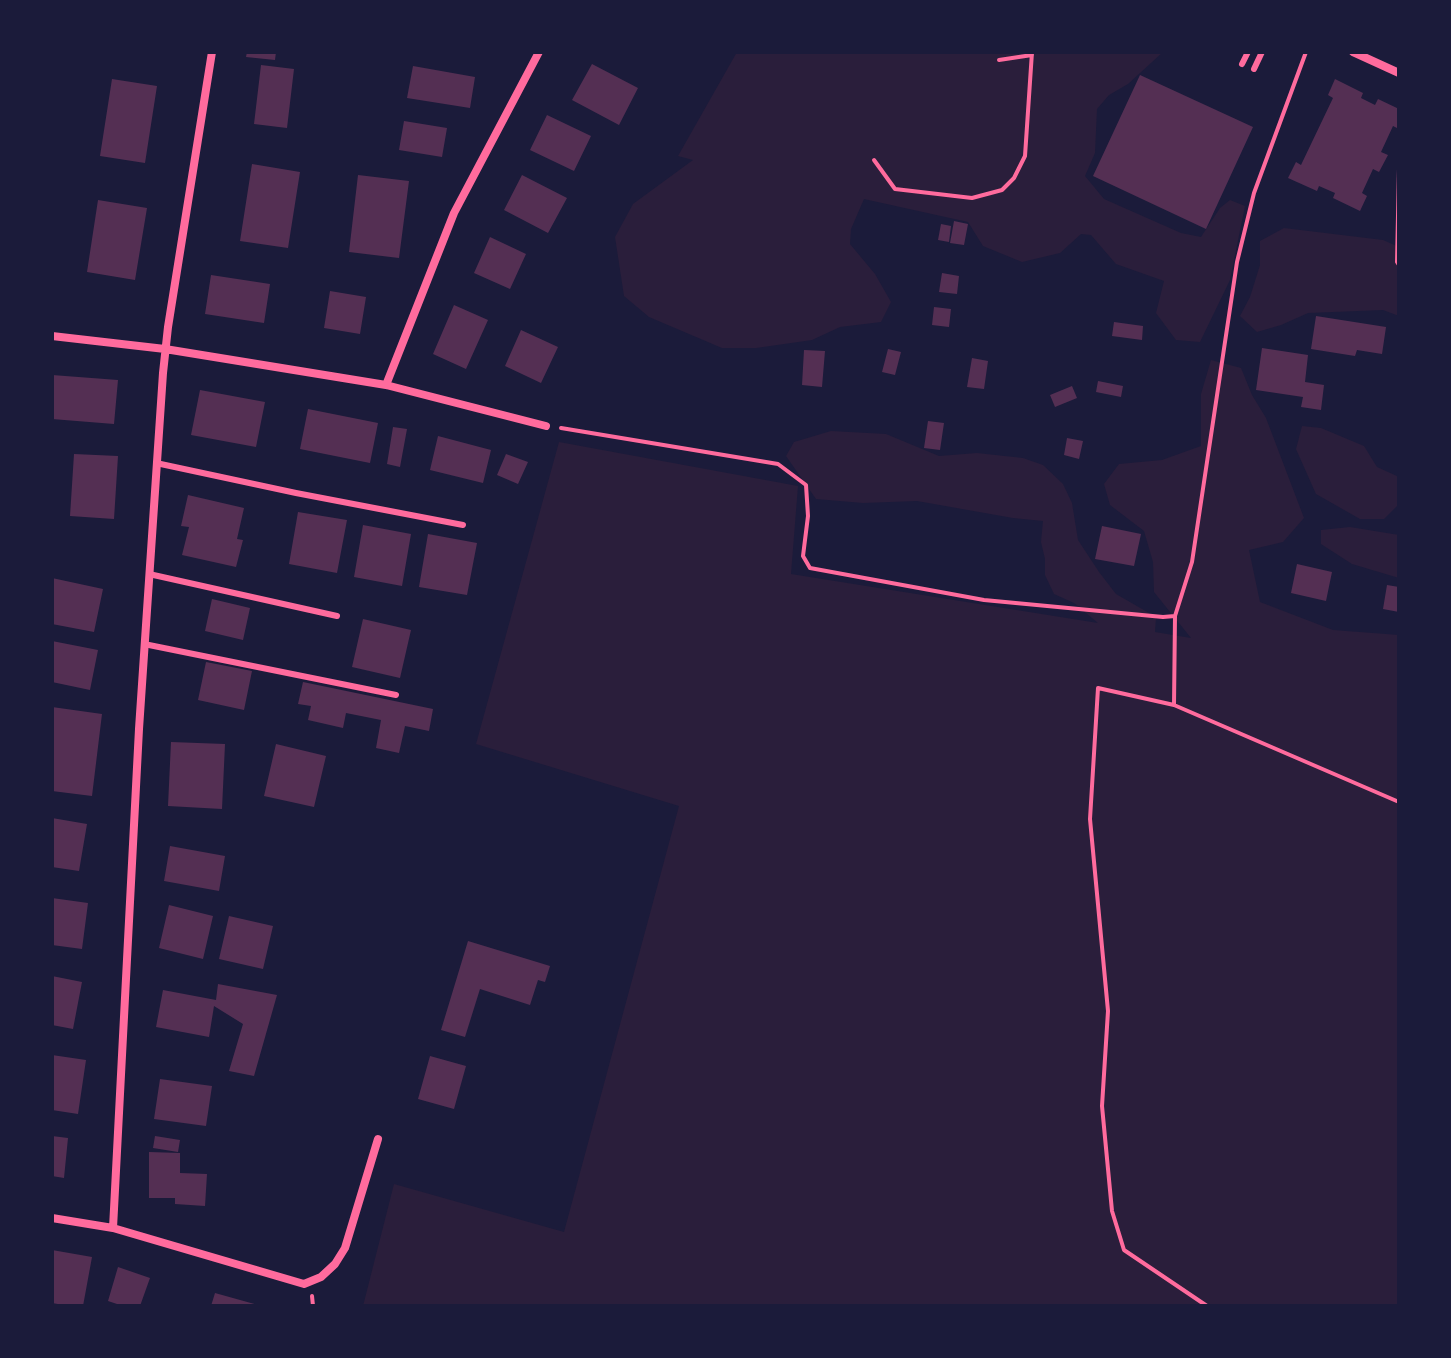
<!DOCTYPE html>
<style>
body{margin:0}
#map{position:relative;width:1451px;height:1358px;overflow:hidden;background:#1b1b3a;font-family:Rubik,sans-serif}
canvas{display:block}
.frame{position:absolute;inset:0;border:54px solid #1b1b3a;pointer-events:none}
</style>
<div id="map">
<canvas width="1451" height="1358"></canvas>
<div class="frame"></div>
</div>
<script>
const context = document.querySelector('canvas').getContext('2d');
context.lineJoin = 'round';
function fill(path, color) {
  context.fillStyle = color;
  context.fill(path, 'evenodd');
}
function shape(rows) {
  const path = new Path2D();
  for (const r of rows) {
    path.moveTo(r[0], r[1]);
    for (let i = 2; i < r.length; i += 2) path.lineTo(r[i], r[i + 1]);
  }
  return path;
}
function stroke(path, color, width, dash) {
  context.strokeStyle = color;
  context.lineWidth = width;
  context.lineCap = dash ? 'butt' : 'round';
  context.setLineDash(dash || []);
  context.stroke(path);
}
const green = shape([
 [737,52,1163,52,1128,84,1109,95,1097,109,1095,153,1085,176,1104,199,1181,233,1201,237,1220,208,1230,200,1245,206,1230,280,1200,342,1176,340,1156,313,1164,281,1116,264,1091,235,1081,234,1060,253,1022,262,983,246,968,222,864,199,851,229,850,244,875,274,891,302,881,322,840,327,812,340,756,348,722,348,649,317,624,296,615,237,633,204,693,160,678,156],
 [1284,228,1383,240,1399,247,1399,316,1383,310,1308,313,1281,325,1257,332,1240,316,1250,297,1260,265,1260,241],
 [1211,360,1241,368,1252,395,1266,418,1304,518,1283,542,1249,550,1260,602,1333,630,1399,635,1399,1306,363,1306,394,1184,564,1232,679,806,476,744,559,442,798,486,791,574,1098,623,1074,603,1054,594,1045,575,1045,559,1041,542,1043,521,1013,518,917,501,863,503,816,499,786,456,794,442,831,431,886,434,939,456,977,453,1023,458,1043,465,1063,484,1072,503,1078,540,1099,572,1116,594,1156,617,1155,632,1191,638,1154,592,1153,562,1144,531,1110,505,1104,484,1119,464,1162,460,1201,446,1201,394],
 [1302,426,1321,428,1364,446,1377,467,1399,477,1399,504,1384,519,1360,519,1316,494,1296,449],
 [1350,527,1399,535,1399,578,1352,564,1321,544,1321,530]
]);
const building = shape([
 [247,52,276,52,275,60,246,57],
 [592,64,638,88,619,125,572,100],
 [261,65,294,69,287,128,254,124],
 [413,66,475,77,470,108,407,98],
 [1140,75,1253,127,1206,229,1093,176],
 [112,79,157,86,145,163,100,156],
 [1335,79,1363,93,1361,98,1375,105,1378,99,1399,109,1399,129,1393,126,1381,152,1388,155,1379,172,1373,169,1362,193,1367,196,1360,211,1333,198,1335,193,1319,186,1317,191,1288,178,1296,162,1301,165,1333,98,1328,95],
 [547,115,591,136,574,171,530,150],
 [404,121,447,128,442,157,399,150],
 [252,164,300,172,288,248,240,241],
 [358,175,409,181,399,258,349,252],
 [522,175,567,198,548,233,504,210],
 [98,200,147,208,135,280,87,272],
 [954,221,968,224,964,245,950,243],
 [941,224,951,226,949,242,938,240],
 [490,237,526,254,510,289,474,273],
 [942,273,959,276,957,294,939,292],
 [211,275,270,284,264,323,205,314],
 [330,291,366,297,360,334,324,328],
 [454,305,488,320,466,369,433,354],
 [934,307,951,309,949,327,932,325],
 [1316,316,1386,327,1382,354,1357,350,1355,356,1311,349],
 [1114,322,1143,326,1142,340,1112,336],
 [521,330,558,347,541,383,505,366],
 [1262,348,1308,355,1305,382,1324,385,1321,410,1301,407,1303,397,1256,390],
 [888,349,901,352,895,375,882,372],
 [804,350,825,351,822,387,802,385],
 [972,358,988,361,984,389,967,387],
 [52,375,118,380,114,424,52,419],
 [1098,381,1123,386,1121,397,1096,392],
 [1072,386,1077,398,1055,407,1050,395],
 [200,390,265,402,256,447,191,435],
 [308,409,378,423,370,463,300,449],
 [928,421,944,423,940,450,924,448],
 [393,427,407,429,400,467,387,464],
 [438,436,491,450,483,483,430,470],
 [1067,438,1083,441,1079,459,1064,455],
 [74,454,118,456,114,519,70,516],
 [506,454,528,462,518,484,497,475],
 [188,495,244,508,237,539,243,540,236,567,182,555,189,527,181,526],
 [298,512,347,520,337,573,289,564],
 [363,525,411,534,402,586,354,577],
 [1102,526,1141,534,1134,566,1095,559],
 [428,534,477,543,467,595,419,587],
 [1297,564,1332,572,1326,601,1291,593],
 [52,578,103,589,94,632,52,624],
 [1387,585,1399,587,1399,612,1383,609],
 [212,599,250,608,243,640,205,631],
 [363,619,411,630,400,678,352,667],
 [52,641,98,650,90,690,52,682],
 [206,662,252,671,244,710,198,700],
 [303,682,433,709,429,731,405,726,399,753,376,748,381,720,346,713,343,728,308,720,311,706,298,704],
 [52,707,102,714,92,796,52,791],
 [171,742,225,744,222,809,168,806],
 [276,744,326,756,314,807,264,796],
 [52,818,87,824,79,871,52,867],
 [170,846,225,856,219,891,164,881],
 [52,898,88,903,82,949,52,945],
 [169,905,213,916,203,959,159,948],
 [229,916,273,926,263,969,219,959],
 [468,941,550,966,545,982,538,980,530,1005,480,989,465,1037,441,1030],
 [52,976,82,982,73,1029,52,1025],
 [218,984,277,995,254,1076,229,1071,243,1024,214,1006,209,1037,156,1027,163,990,216,1000],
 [52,1055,86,1060,78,1114,52,1110],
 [430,1056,466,1066,454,1109,418,1099],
 [160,1079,212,1086,206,1126,154,1119],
 [52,1136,68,1138,64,1178,52,1176],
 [155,1136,180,1140,178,1152,153,1148],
 [149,1152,180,1153,180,1173,207,1174,205,1206,175,1204,175,1198,149,1198],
 [52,1250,92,1257,83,1306,69,1306,52,1303],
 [118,1267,150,1278,140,1306,123,1306,108,1301],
 [215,1293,258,1305,257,1306,211,1306]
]);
const path = shape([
 [999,60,1032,55],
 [874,160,895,189,972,198,1002,190,1014,178,1025,156,1032,52],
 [1399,169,1397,262,1399,265],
 [561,428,778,464,806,485,808,516,803,556,810,568,984,600,1163,617,1175,616],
 [1174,705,1175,616,1192,562,1237,262,1254,193,1306,52],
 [312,1296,313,1306],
 [1207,1306,1124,1250,1112,1211,1102,1106,1108,1011,1090,819,1098,688,1174,705,1399,802]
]);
const service = shape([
 [1242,64,1248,52],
 [1254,69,1262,52],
 [156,463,296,493,463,525],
 [149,574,337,616],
 [144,644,396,695]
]);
const minor = shape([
 [1353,52,1399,73],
 [52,336,165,349,386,385,546,426],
 [386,385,454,213,539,52],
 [52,1218,113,1228,304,1284,321,1277,335,1264,345,1248,378,1139],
 [113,1228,139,729,163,373,168,327,212,52]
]);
fill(green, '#2a1e3b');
fill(building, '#542f53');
stroke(path, '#ff6b9d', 4);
stroke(service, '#ff6b9d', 6);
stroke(minor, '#ff6b9d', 8);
</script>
